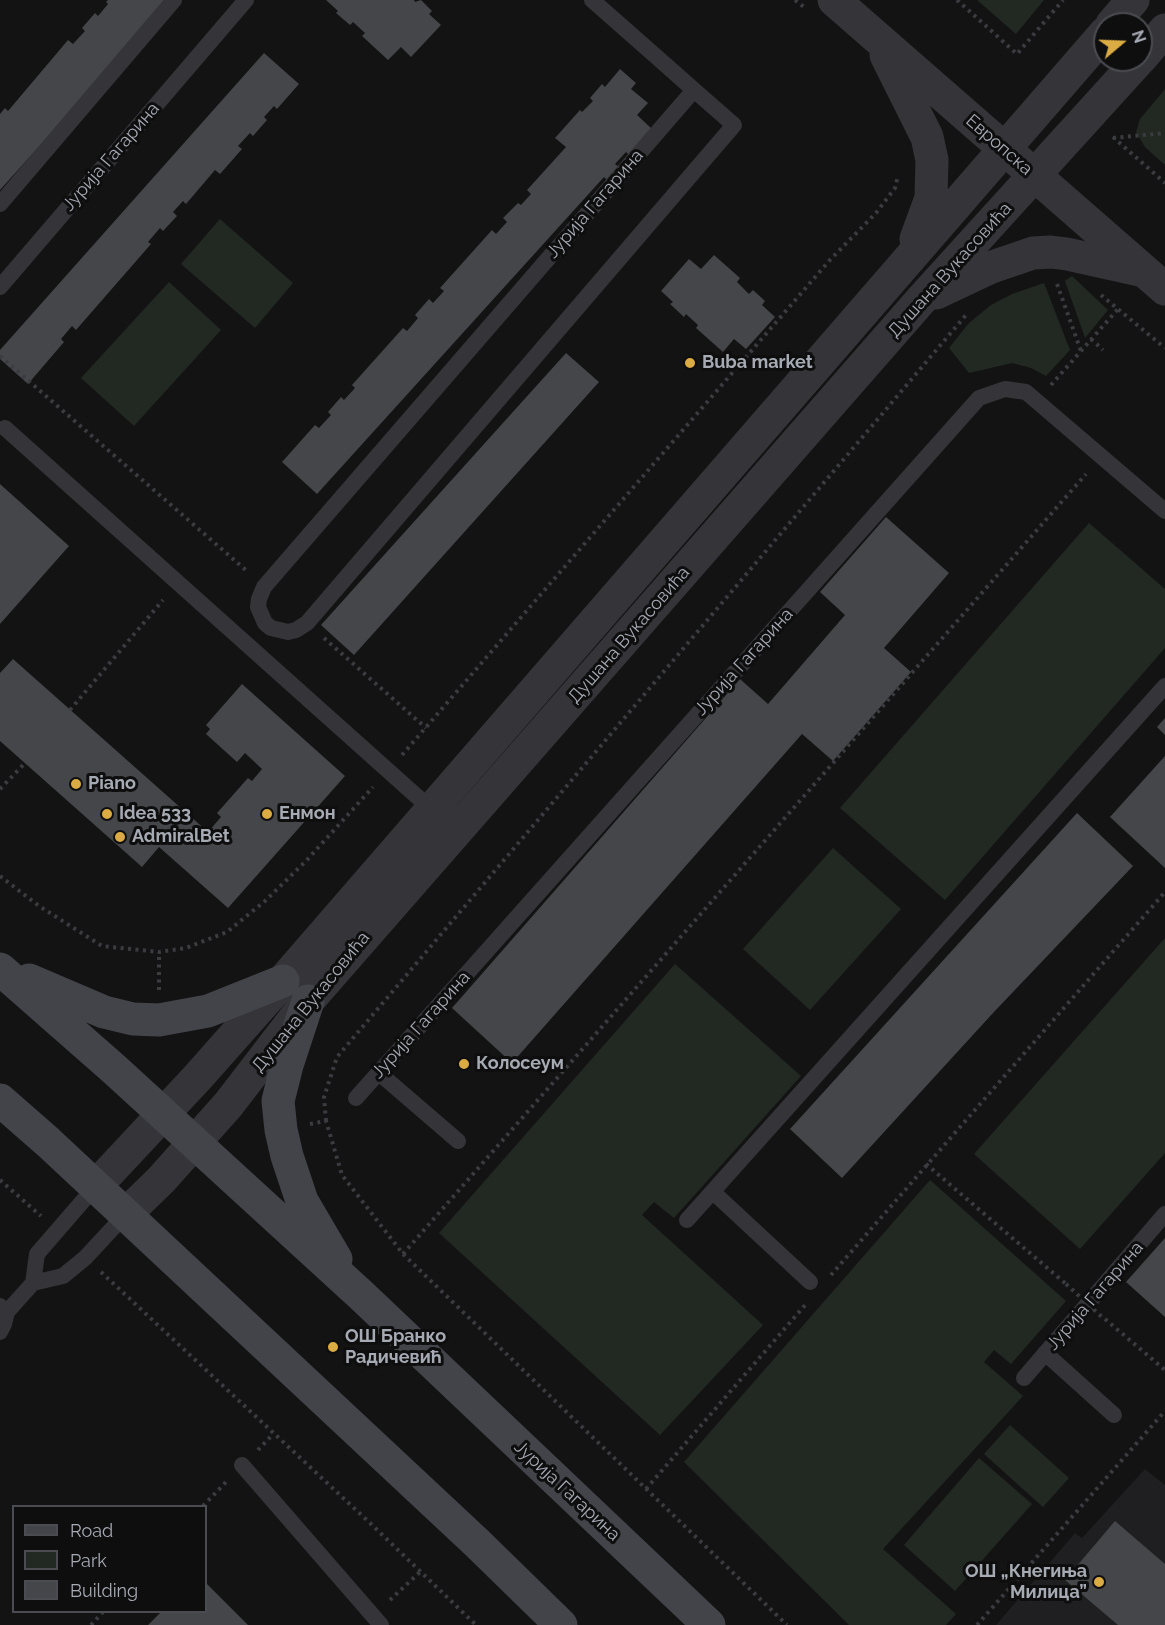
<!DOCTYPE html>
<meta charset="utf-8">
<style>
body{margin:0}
#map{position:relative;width:1165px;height:1625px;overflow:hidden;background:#131314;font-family:Raleway,sans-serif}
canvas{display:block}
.legend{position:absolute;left:12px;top:1505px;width:195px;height:108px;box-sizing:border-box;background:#0e0e0f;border:2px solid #4b4c51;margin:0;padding:8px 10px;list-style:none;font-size:18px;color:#a6aab3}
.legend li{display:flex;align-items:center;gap:12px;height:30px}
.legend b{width:30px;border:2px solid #4b4c51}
.north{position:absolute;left:1093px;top:12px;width:60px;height:60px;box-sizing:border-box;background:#0e0e0f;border:2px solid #4b4c51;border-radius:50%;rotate:71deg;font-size:16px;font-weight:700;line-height:24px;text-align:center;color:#a6aab3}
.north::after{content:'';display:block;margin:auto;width:21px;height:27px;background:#dcac44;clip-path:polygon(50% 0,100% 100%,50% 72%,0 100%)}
</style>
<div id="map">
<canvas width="1165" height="1625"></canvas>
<ul class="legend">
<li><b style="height:8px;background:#434449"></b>Road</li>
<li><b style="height:16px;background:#222923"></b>Park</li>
<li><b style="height:16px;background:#454649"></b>Building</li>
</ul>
<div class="north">N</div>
</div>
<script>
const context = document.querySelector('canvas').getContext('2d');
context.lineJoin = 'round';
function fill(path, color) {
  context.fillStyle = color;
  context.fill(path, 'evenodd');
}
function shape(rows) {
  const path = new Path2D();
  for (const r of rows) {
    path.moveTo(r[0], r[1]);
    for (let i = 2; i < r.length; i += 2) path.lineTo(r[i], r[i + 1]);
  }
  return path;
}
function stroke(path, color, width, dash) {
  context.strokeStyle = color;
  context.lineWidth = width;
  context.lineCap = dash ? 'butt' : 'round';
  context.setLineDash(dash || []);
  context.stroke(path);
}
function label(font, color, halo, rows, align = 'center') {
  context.font = font + ' Raleway,sans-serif';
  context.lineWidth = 6;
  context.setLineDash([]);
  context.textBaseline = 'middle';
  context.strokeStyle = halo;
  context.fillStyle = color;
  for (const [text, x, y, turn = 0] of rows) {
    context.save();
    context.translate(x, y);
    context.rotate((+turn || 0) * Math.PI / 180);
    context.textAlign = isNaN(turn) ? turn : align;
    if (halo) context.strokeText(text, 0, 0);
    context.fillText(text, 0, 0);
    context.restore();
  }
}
const built = shape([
 [1145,1469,1165,1485,1165,1625,996,1625,1075,1533,1082,1538]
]);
const green = shape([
 [977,0,1044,0,1016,34],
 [1165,89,1165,165,1145,147,1136,132,1140,119],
 [220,219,293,283,255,328,181,264],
 [1072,276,1108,310,1085,338,1065,281],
 [169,282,221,330,134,426,81,378],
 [1044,283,1070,350,1046,376,1031,368,1012,363,969,373,949,348,969,323,991,305,1012,294],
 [1089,523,1165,589,1165,648,945,900,840,808],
 [833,848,901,909,810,1010,743,949],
 [1165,938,1165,1153,1080,1249,974,1154],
 [675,964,801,1076,674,1218,654,1202,642,1215,763,1325,660,1435,439,1233],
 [930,1180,1066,1301,1011,1364,994,1350,984,1362,1023,1396,883,1549,956,1614,946,1625,849,1625,684,1462],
 [1010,1425,1069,1478,1043,1507,984,1454],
 [979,1458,1032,1504,955,1591,904,1545]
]);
const building = shape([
 [108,0,171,0,0,190,0,114,5,108,8,111,68,40,73,44,85,31,82,28,95,13,98,16,108,4,106,2],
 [326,0,414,0,415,2,421,0,432,11,429,14,441,25,411,57,401,47,388,60,362,36,365,33,353,22,350,25,336,13,338,11],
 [264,53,299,84,277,109,274,106,264,117,267,120,253,136,250,133,238,146,242,149,220,174,215,170,186,204,183,201,173,212,177,216,163,231,160,228,148,242,151,244,76,330,72,326,61,339,64,342,28,384,0,359,0,350],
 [620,69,636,83,631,89,648,103,637,115,652,129,629,155,626,152,615,164,619,167,607,180,604,177,317,494,282,462,315,425,319,428,331,415,328,412,341,397,344,400,355,388,352,385,403,328,407,331,418,318,415,315,429,299,433,303,444,291,440,288,492,230,496,234,507,222,503,218,518,203,521,205,531,194,527,190,566,147,555,138,580,110,582,112,593,101,590,98,602,84,605,87],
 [714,255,740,278,737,282,749,294,753,290,765,301,762,305,775,317,746,349,734,339,723,352,696,328,698,325,686,314,684,317,670,304,673,302,661,291,689,259,701,269],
 [566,353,599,382,354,655,321,625],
 [0,484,69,546,0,624],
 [886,517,949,573,884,648,911,672,833,761,802,734,512,1063,452,1008,740,679,768,704,845,615,820,592],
 [13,659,208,832,221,817,217,813,248,778,252,781,262,769,245,753,237,762,206,734,210,729,206,725,242,684,345,776,228,908,159,847,142,867,0,741,0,673],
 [1165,718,1165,735,1157,727],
 [1165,756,1165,868,1110,817],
 [1077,813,1133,866,993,1013,842,1178,790,1129],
 [1165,1238,1165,1317,1126,1282],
 [1115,1521,1165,1564,1165,1625,1118,1625,1065,1580],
 [206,1583,248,1625,148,1625,161,1612,206,1612]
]);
const path = shape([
 [795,0,804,7],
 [957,0,1017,54,1063,0],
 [1113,137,1165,183],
 [1113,138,1165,133],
 [1057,284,1081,351],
 [1101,295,1165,348],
 [1091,339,1103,350],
 [0,356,248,572],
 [1051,385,1118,309],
 [324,638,426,728],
 [70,710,163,600],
 [402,755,829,261,876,213,895,188,898,176],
 [0,789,25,763],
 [0,876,39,906,102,946,159,952,186,948,227,932,265,901,306,861,373,787],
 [159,990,159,952],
 [326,1121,324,1097,337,1057,966,315],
 [310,1124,326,1121,342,1175,403,1254,787,1625],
 [926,1164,1066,1284],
 [0,1180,41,1216],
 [403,1254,1086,474],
 [101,1272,370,1523,476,1625],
 [831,1275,1165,892],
 [1105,1319,1165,1370],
 [258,1450,273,1434],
 [646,1489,806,1304],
 [203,1506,227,1481],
 [390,1600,420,1572],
 [91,1625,103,1612],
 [977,1625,1165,1411]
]);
const service = shape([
 [592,0,659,59,694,90,734,125,307,623,296,630,288,632,271,628,265,623,258,607,259,599,264,587,694,90],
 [0,204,174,0],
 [0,287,246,0],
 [5,428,431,809],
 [379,1073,458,1141],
 [356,1098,979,398,1005,389,1026,392,1165,511],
 [95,1187,37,1254,33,1283,63,1276,85,1258,125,1215],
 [713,1192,810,1282],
 [687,1220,1165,686],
 [0,1306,7,1312,33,1283],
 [0,1332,4,1324,7,1312],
 [1045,1353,1114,1415],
 [1024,1378,1165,1214],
 [242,1465,381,1625]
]);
const tertiary = shape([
 [834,0,1165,289],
 [1112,24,1133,0],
 [886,55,927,137,932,160,931,198,916,239],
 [1141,58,1165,30],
 [936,293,989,268,1033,253,1051,252,1067,254,1139,270],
 [95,1187,197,1078,283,981,1105,33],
 [125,1215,161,1180,228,1105,308,1001,921,300,1139,60]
]);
const secondary = shape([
 [0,969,114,1069,361,1295,709,1625],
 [29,980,104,1012,133,1019,159,1020,208,1011,283,981],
 [308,1001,287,1065,278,1101,281,1130,287,1156,302,1201,336,1259],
 [0,1100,48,1142,477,1543,561,1625]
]);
const pathBridge = shape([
 [1066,1284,1102,1317]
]);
const markers = [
 [690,363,6,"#dcac44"],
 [76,784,6,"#dcac44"],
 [107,814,6,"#dcac44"],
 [267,814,6,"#dcac44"],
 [120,837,6,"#dcac44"],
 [464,1064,6,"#dcac44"],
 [333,1347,6,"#dcac44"],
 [1099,1582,6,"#dcac44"]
];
const streetNames = [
 ["Европска",999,145,41],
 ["Јурија Гагарина",111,157,-49],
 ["Јурија Гагарина",595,204,-49],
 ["Душана Вукасовића",950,270,-48],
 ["Душана Вукасовића",629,635,-49],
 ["Јурија Гагарина",744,662,-48],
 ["Душана Вукасовића",311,1002,-51],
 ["Јурија Гагарина",421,1025,-48],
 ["Јурија Гагарина",1095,1296,-49],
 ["Јурија Гагарина",567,1491,43]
];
const poiNames = [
 ["Buba market",702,363],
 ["Piano",88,784],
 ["Idea 533",119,814],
 ["Енмон",279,814],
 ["AdmiralBet",132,837],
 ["Колосеум",476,1064],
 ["ОШ Бранко",345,1337],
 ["Радичевић",345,1358],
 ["ОШ „Кнегиња",1087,1572,"right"],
 ["Милица”",1087,1593,"right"]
];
fill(built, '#1f1f21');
fill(green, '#222923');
fill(building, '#454649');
stroke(path, '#3b3c40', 4, [3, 4.5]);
stroke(service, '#353539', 16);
stroke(tertiary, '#353539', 33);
stroke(secondary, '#434449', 33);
stroke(pathBridge, '#3b3c40', 4, [3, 4.5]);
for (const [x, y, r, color] of markers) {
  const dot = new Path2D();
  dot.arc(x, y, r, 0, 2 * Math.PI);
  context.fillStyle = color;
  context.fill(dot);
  stroke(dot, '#0e0e0f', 2);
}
label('18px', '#a6aab3', '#0e0e0f', streetNames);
label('bold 18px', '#a6aab3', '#0e0e0f', poiNames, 'left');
</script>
